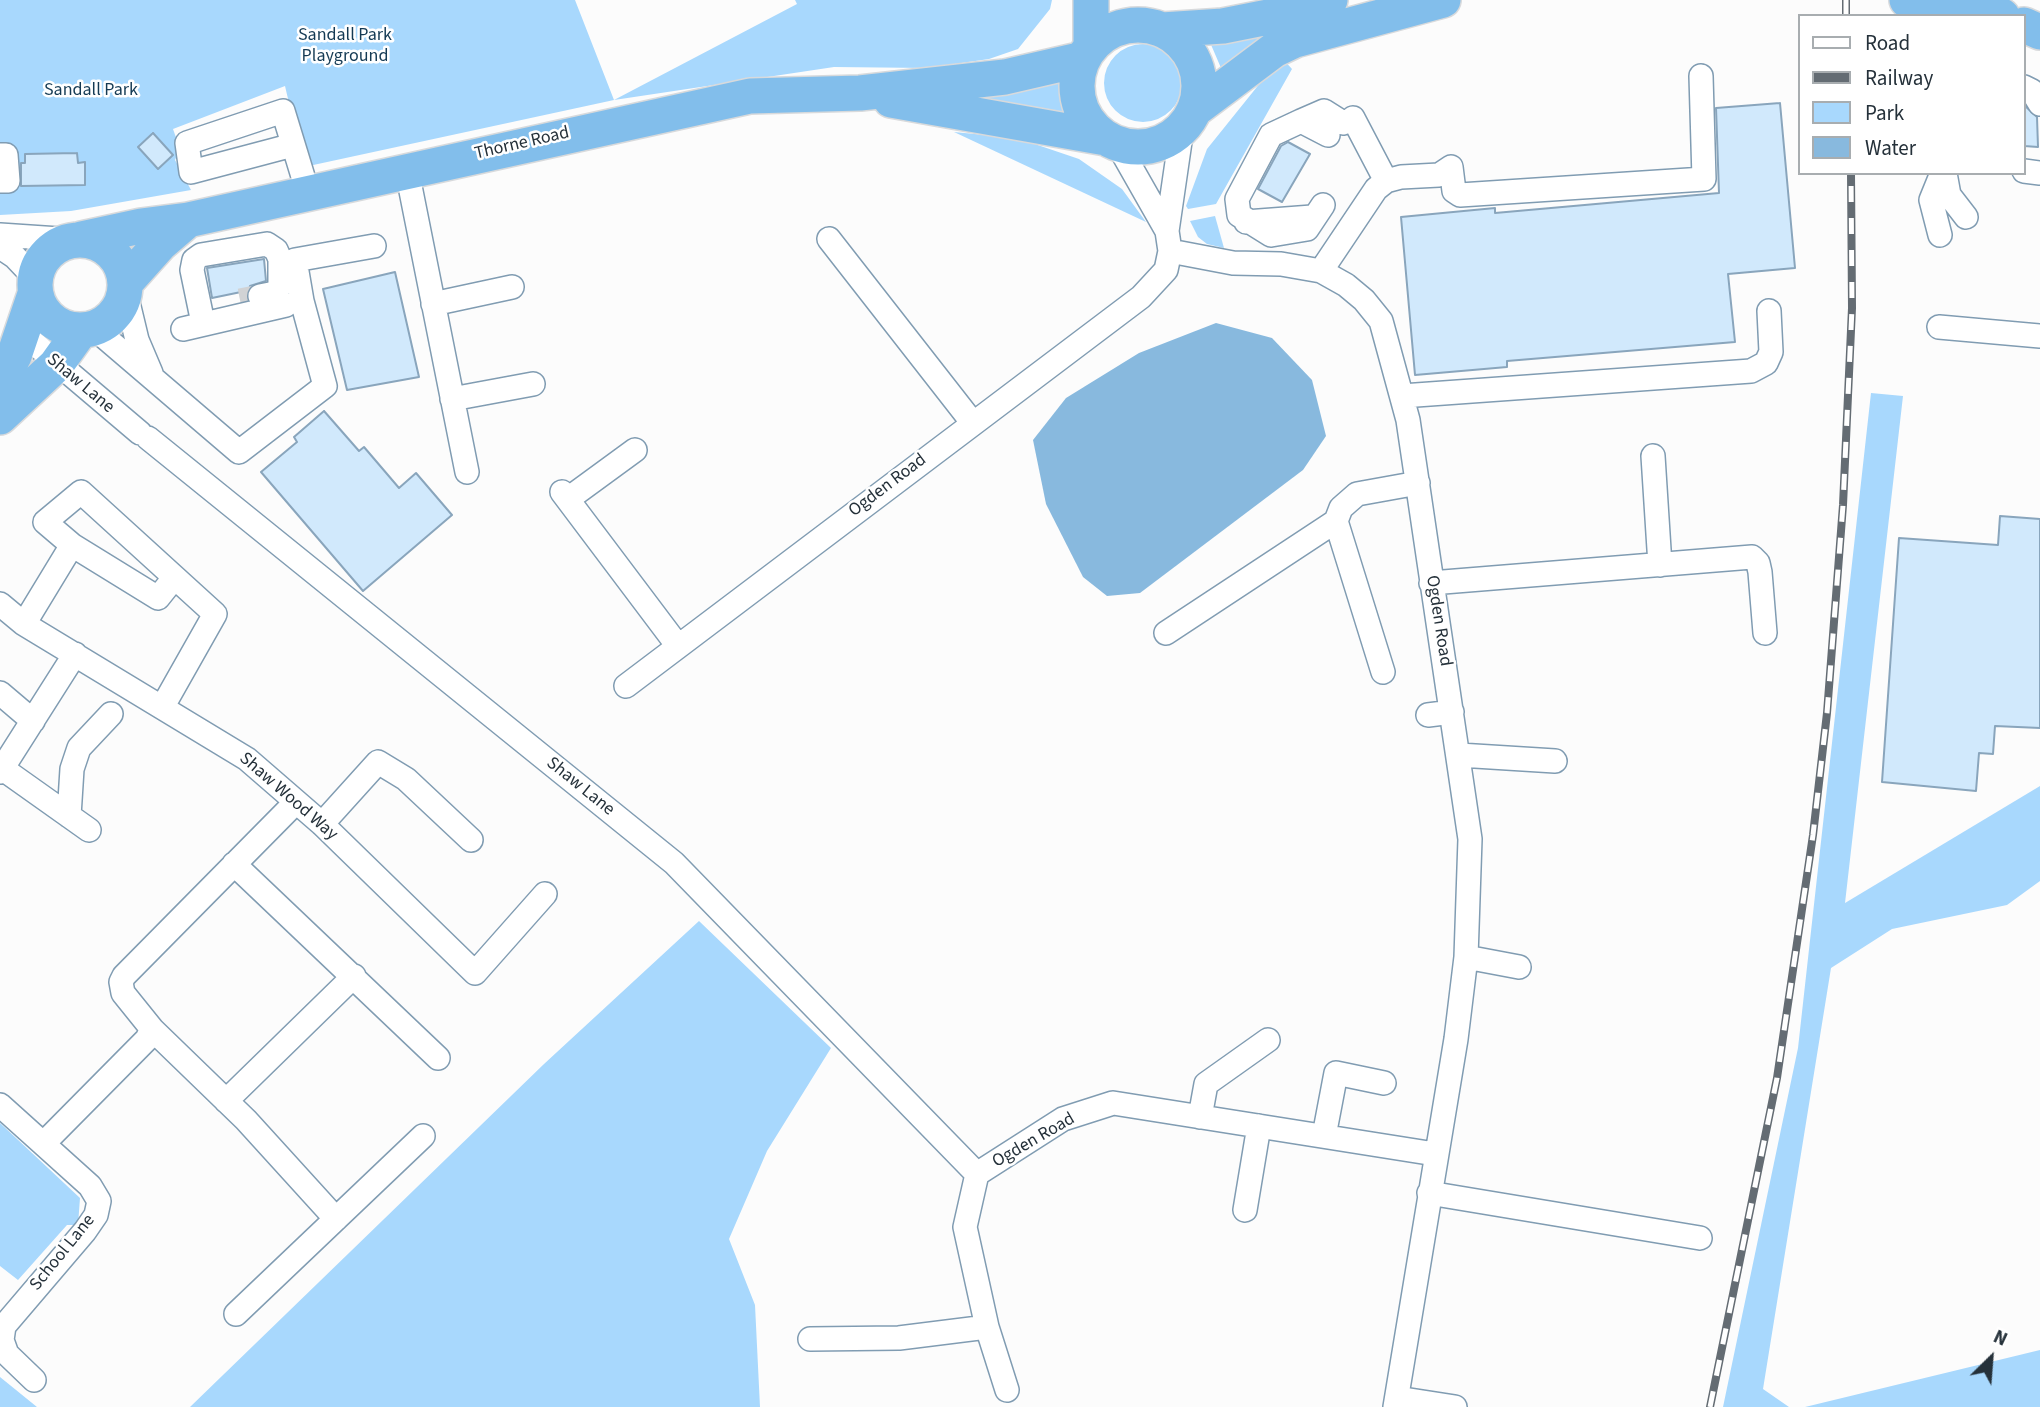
<!DOCTYPE html>
<style>
body{margin:0}
#map{position:relative;width:2040px;height:1407px;overflow:hidden;background:#fcfcfc;font-family:"Source Sans 3",sans-serif}
canvas{display:block}
.legend{position:absolute;left:1798px;top:14px;width:228px;height:161px;box-sizing:border-box;background:#fff;border:2px solid #a8adb0;margin:0;padding:9px 12px;list-style:none;font-size:21px;color:#25313a}
.legend li{display:flex;align-items:center;gap:14px;height:35px}
.legend b{width:35px;border:2px solid #a8adb0}
.north{position:absolute;left:1956px;top:1323px;width:70px;height:70px;-webkit-text-stroke:5px #fff;paint-order:stroke;rotate:25deg;font-size:19px;font-weight:700;line-height:28px;text-align:center;color:#25313a}
.north::after{content:'';display:block;margin:auto;width:24px;height:32px;background:#25313a;clip-path:polygon(50% 0,100% 100%,50% 72%,0 100%)}
</style>
<div id="map">
<canvas width="2040" height="1407"></canvas>
<ul class="legend">
<li><b style="height:9px;background:#fff"></b>Road</li>
<li><b style="height:9px;background:#646c73"></b>Railway</li>
<li><b style="height:19px;background:#a8d8fd"></b>Park</li>
<li><b style="height:19px;background:#88b9de"></b>Water</li>
</ul>
<div class="north">N</div>
</div>
<script>
const context = document.querySelector('canvas').getContext('2d');
context.lineJoin = 'round';
function fill(path, color) {
  context.fillStyle = color;
  context.fill(path, 'evenodd');
}
function shape(rows) {
  const path = new Path2D();
  for (const r of rows) {
    if (r.length === 3) {
      path.moveTo(r[0] + r[2], r[1]);
      path.arc(r[0], r[1], r[2], 0, 2 * Math.PI);
      continue;
    }
    path.moveTo(r[0], r[1]);
    for (let i = 2; i < r.length; i += 2) path.lineTo(r[i], r[i + 1]);
  }
  return path;
}
function stroke(path, color, width, dash) {
  context.strokeStyle = color;
  context.lineWidth = width;
  context.lineCap = dash ? 'butt' : 'round';
  context.setLineDash(dash || []);
  context.stroke(path);
}
function label(font, color, halo, rows, align = 'center') {
  context.font = font + ' "Source Sans 3",sans-serif';
  context.lineWidth = 5;
  context.setLineDash([]);
  context.textBaseline = 'middle';
  context.strokeStyle = halo;
  context.fillStyle = color;
  for (const [text, x, y, turn = 0] of rows) {
    context.save();
    context.translate(x, y);
    context.rotate((+turn || 0) * Math.PI / 180);
    context.textAlign = isNaN(turn) ? turn : align;
    if (halo) context.strokeText(text, 0, 0);
    context.fillText(text, 0, 0);
    context.restore();
  }
}
const green = shape([
 [0,0,575,0,614,100,797,4,795,0,1052,0,1050,9,1018,49,989,59,927,68,834,67,614,100,304,167,285,86,173,129,180,149,175,160,191,190,71,211,0,215],
 [1258,29,1264,40,1221,68,1209,40],
 [1143,83,39],
 [1281,57,1292,69,1216,204,1188,209,1186,206,1207,149],
 [1064,75,1063,89,1075,122,955,95],
 [954,132,1017,138,1079,159,1122,189,1146,222],
 [1215,216,1224,248,1207,244,1198,237,1190,221],
 [1871,393,1903,396,1845,903,2040,786,2040,881,2007,905,1892,929,1831,968,1763,1389,1789,1407,1723,1407,1798,1048],
 [699,921,831,1048,767,1151,729,1239,755,1305,760,1407,190,1407,544,1064],
 [0,1123,80,1198,78,1225,67,1225,18,1280,0,1266],
 [2040,1350,2040,1407,1805,1407],
 [0,1377,37,1407,0,1407]
]);
const water = shape([
 [1216,323,1272,338,1312,380,1326,436,1303,470,1140,593,1107,596,1083,577,1046,504,1033,440,1066,398,1139,353]
]);
const building = shape([
 [1780,103,1795,268,1728,274,1735,342,1507,361,1507,367,1415,375,1401,217,1495,208,1495,213,1719,193,1716,108,1780,103],
 [2024,105,2037,117,2038,147,2024,146,2024,105],
 [153,133,173,155,158,169,138,147,153,133],
 [1288,142,1310,154,1282,202,1258,189,1281,146,1288,142],
 [77,153,78,163,85,162,85,185,21,186,21,163,25,163,25,154,77,153],
 [264,259,266,281,250,286,247,300,243,301,241,292,212,298,207,268,264,259],
 [395,272,419,377,347,390,323,289,395,272],
 [324,411,359,451,364,447,399,488,416,473,452,515,363,591,261,472,297,442,294,437,324,411],
 [2000,516,2040,519,2040,728,1995,726,1993,754,1979,753,1976,791,1882,782,1899,538,1998,545,2000,516]
]);
const minorTunnel = shape([
 [240,300,260,296]
]);
const minor = shape([
 [2024,87,2032,91,2040,104],
 [1353,118,1386,181],
 [1301,121,1324,111,1343,123],
 [1182,128,1167,231,1170,251,1233,263,1281,264,1321,271,1346,285,1364,300,1381,321,1408,420,1470,839,1466,957,1456,1039,1395,1407],
 [1117,143,1167,231],
 [293,145,191,172,187,143,283,111,308,193],
 [0,155,6,155,8,181,0,181],
 [407,171,467,472],
 [2024,171,2040,173],
 [1945,173,1949,195,1966,217],
 [1323,205,1307,229,1271,235,1239,215,1237,199,1271,135,1301,121,1328,135],
 [1246,222,1312,217],
 [0,235,74,240],
 [1940,235,1931,200,1942,173],
 [829,239,972,422],
 [0,247,15,257,35,278],
 [1321,271,1376,189,1386,181,1401,177,1439,175,1451,167,1454,191,1460,195,1704,179,1701,76],
 [125,290,137,340,151,373],
 [433,304,512,287],
 [203,323,192,270,194,260,201,255,267,244,276,250,280,259,280,286,275,293,260,296],
 [1939,327,2040,336],
 [94,328,239,452,325,386,302,301,295,260,374,246],
 [183,329,286,305],
 [22,333,140,433],
 [1402,396,1751,371,1766,363,1771,352,1769,311],
 [452,399,533,384],
 [148,438,674,863,977,1174],
 [1653,456,1660,565],
 [562,492,678,646],
 [568,499,635,450],
 [72,545,158,598,174,578],
 [1431,583,1752,557,1758,563,1760,572,1765,633],
 [0,604,24,624,247,759,322,824,475,973,545,894],
 [24,624,72,545,45,522,81,492,215,614,163,706],
 [1166,633,1336,521],
 [1383,672,1336,521,1341,508,1357,494,1418,483],
 [626,686,1141,297,1166,270,1170,251],
 [0,693,33,721],
 [1428,715,1452,712],
 [1459,755,1555,761],
 [3,769,89,830],
 [0,772,75,654],
 [69,816,72,769,79,748,111,714],
 [322,824,378,762,406,779,471,840],
 [234,864,438,1058],
 [1466,957,1519,967],
 [152,1029,246,1120,336,1219],
 [226,1101,354,976],
 [0,1105,90,1186,99,1201,96,1215,85,1231,4,1326,2,1340,7,1354,34,1380],
 [1200,1117,1206,1084,1268,1040],
 [1324,1136,1336,1073,1384,1083],
 [44,1143,147,1039,152,1029,123,993,121,982,124,976,296,802],
 [1429,1193,1700,1238],
 [1245,1210,1259,1126],
 [236,1314,423,1136],
 [810,1339,899,1338,987,1327],
 [1007,1390,987,1327,965,1227,977,1174,1063,1119,1113,1103,1435,1154],
 [1397,1398,1455,1407]
]);
const highway = shape([
 [1091,0,1091,46],
 [1907,0,2002,16],
 [2024,25,2040,32],
 [1138,86,61],
 [1162,30,1223,26,1283,14,1330,0],
 [891,100,1106,138],
 [1194,110,1274,50,1295,40,1443,0],
 [81,239,141,226,188,220,750,96,860,93,1005,77,1083,59],
 [80,285,45],
 [126,282,160,244,188,220],
 [0,380,14,356,35,294],
 [0,417,56,365,81,330]
]);
const rail = shape([
 [1846,16,1846,0],
 [1710,1407,1777,1078,1813,835,1827,713,1843,505,1852,308,1851,173]
]);
const parkNames = [
 ["Sandall Park",345,36],
 ["Playground",345,57],
 ["Sandall Park",91,91]
];
const streetNames = [
 ["Thorne Road",522,144,-13],
 ["Shaw Lane",80,384,40],
 ["Ogden Road",888,486,-37],
 ["Ogden Road",1438,621,81],
 ["Shaw Lane",580,787,39],
 ["Shaw Wood Way",288,797,41],
 ["Ogden Road",1034,1141,-30],
 ["School Lane",63,1253,-51]
];
fill(green, '#a8d8fd');
fill(water, '#88b9de');
fill(building, '#d1e9fc');
stroke(building, '#89a5bc', 2);
stroke(minorTunnel, '#d1d3d5', 23, [23, 11]);
stroke(minor, '#809cb2', 26);
stroke(highway, '#d8dadc', 38);
stroke(minor, '#fff', 23);
stroke(highway, '#82beeb', 35);
stroke(rail, '#646c73', 8);
stroke(rail, '#fff', 5, [16]);
label('18px', '#143a54', '#fff', parkNames);
label('18px', '#25313a', '#fff', streetNames);
</script>
